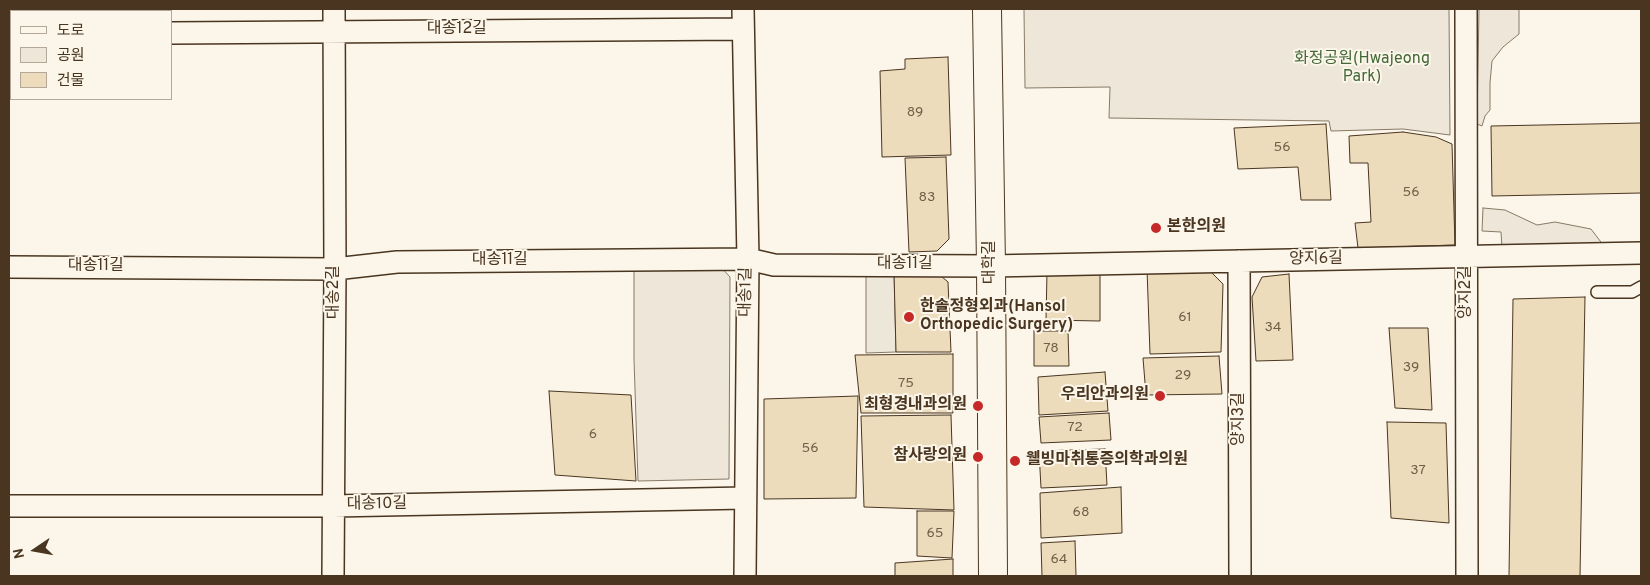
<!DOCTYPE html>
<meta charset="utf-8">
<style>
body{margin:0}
#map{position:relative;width:1650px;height:585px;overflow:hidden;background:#fbf6e9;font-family:Overpass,"Noto Sans KR",sans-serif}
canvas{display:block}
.frame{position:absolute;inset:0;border:10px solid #4a3520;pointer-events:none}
.legend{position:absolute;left:10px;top:10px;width:162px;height:90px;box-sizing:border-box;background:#fbf6e9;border:1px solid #b4a999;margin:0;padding:6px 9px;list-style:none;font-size:15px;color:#4a3520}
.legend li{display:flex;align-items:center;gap:10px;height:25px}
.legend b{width:25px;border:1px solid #b4a999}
.north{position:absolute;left:10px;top:525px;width:50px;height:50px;-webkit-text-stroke:4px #fbf6e9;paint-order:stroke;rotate:258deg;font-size:14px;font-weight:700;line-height:20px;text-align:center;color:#4a3520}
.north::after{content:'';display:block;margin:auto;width:18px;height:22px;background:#4a3520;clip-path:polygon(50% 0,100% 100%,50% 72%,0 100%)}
</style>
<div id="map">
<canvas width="1650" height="585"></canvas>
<div class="frame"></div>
<ul class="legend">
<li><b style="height:6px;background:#fbf6e9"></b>도로</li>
<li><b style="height:14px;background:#ede6d9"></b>공원</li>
<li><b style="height:14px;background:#ecdcbc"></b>건물</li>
</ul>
<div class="north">N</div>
</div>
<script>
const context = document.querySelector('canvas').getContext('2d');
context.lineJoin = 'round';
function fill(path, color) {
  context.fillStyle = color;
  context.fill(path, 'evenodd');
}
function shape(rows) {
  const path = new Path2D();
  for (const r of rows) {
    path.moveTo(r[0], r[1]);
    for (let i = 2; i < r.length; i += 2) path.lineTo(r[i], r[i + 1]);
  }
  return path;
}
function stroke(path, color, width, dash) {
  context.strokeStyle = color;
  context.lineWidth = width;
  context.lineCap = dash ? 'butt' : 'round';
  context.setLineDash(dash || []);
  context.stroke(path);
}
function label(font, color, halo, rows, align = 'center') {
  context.font = font + ' Overpass,"Noto Sans KR",sans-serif';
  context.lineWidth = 4;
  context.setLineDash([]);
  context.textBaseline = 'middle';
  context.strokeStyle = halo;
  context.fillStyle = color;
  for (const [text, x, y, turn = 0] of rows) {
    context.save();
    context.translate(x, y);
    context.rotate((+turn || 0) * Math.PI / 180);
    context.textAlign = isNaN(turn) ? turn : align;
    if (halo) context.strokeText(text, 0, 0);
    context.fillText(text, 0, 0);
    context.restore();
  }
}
const green = shape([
 [1024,9,1449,9,1450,135,1403,129,1331,131,1329,121,1109,118,1110,87,1025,88,1024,9],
 [1479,9,1519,9,1519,34,1503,47,1492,61,1490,83,1490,110,1485,116,1482,126,1477,124,1479,9],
 [1483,208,1505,210,1537,225,1555,222,1591,229,1604,246,1502,248,1501,232,1482,231,1483,208],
 [719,265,730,277,729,479,638,481,634,359,634,270,719,265]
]);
const parking = shape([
 [894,272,896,352,866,353,866,274,894,272]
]);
const building = shape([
 [9,9,98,9,98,11,11,11,11,18,9,18,9,9],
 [948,57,951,155,882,157,880,71,905,69,905,59,948,57],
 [1641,123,1641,193,1492,196,1491,126,1641,123],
 [1326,124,1331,200,1301,200,1298,167,1238,169,1234,128,1326,124],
 [1403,132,1436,137,1452,144,1455,245,1358,248,1355,223,1371,222,1368,163,1350,163,1349,136,1403,132],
 [946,157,949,239,937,251,909,252,905,158,946,157],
 [1207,268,1223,284,1221,352,1150,354,1147,269,1207,268],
 [934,270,948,282,951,352,896,352,894,272,934,270],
 [1047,272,1100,272,1100,321,1046,320,1047,272],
 [1289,274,1293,360,1256,361,1252,297,1262,277,1289,274],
 [1585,297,1580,576,1509,576,1513,299,1585,297],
 [1389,328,1428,328,1432,410,1395,408,1389,328],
 [1034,331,1068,331,1069,366,1034,366,1034,331],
 [953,354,953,413,861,413,855,355,953,354],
 [1219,356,1222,394,1146,395,1143,358,1219,356],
 [1105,372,1108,411,1039,415,1038,377,1105,372],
 [549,391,631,395,636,481,555,475,549,391],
 [858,396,856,498,764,499,764,399,858,396],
 [1109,413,1111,440,1041,443,1039,417,1109,413],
 [951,415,954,510,864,507,861,416,951,415],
 [1387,422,1446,423,1449,523,1391,518,1387,422],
 [1105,449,1107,485,1041,488,1039,451,1105,449],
 [1121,487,1122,533,1041,538,1040,493,1121,487],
 [917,511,954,511,952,558,917,556,917,511],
 [1075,541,1076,576,1042,576,1041,543,1075,541],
 [953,559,953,576,895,576,895,563,953,559]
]);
const lane = shape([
 [1597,292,1632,292,1641,287]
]);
const street = shape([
 [743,9,748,259,745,576],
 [1466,9,1467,576],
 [171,33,743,29],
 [9,34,11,34],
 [1239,261,1240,576],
 [9,267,335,269,397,262,748,259,774,265,991,266,1641,253],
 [9,506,333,506,745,498],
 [333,576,335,269,334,9]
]);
const secondary = shape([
 [987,9,991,266,993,576]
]);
const markers = [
 [1156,228,6,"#c62828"],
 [909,317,6,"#c62828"],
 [1160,396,6,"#c62828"],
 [978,406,6,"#c62828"],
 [978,457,6,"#c62828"],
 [1015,461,6,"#c62828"]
];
const numberNames = [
 ["89",915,113],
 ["56",1282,148],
 ["56",1411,193],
 ["83",927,198],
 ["61",1185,318],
 ["34",1273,328],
 ["78",1051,349],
 ["39",1411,368],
 ["29",1183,376],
 ["75",906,384],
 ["72",1075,428],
 ["6",593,435],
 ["56",810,449],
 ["37",1418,471],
 ["68",1081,513],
 ["65",935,534],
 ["64",1059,560]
];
const streetNames = [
 ["대송12길",457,30],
 ["양지6길",1316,260,-1],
 ["대송11길",500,261],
 ["대학길",991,262,-90],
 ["대송11길",905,265],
 ["대송11길",96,267],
 ["대송2길",335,292,-90],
 ["대송1길",747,292,-89],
 ["양지2길",1467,292,-90],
 ["양지3길",1240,419,-90],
 ["대송10길",377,505,-1]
];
const parkNames = [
 ["화정공원(Hwajeong",1362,60],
 ["Park)",1362,78]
];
const poiNames = [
 ["본한의원",1167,228],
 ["한솔정형외과(Hansol",920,308],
 ["Orthopedic Surgery)",920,326],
 ["우리안과의원",1149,396,"right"],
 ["최형경내과의원",967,406,"right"],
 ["참사랑의원",967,457,"right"],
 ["웰빙마취통증의학과의원",1026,461]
];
fill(green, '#ede6d9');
stroke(green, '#887966', 1);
fill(parking, '#ede7d9');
stroke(parking, '#887966', 1);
fill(building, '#ecdcbc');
stroke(building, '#4a3520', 1);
stroke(lane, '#4a3520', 14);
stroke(street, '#4a3520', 24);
stroke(secondary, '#4a3520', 30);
stroke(lane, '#fbf6e9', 11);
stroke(street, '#fbf6e9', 21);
stroke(secondary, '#fbf6e9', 28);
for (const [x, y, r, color] of markers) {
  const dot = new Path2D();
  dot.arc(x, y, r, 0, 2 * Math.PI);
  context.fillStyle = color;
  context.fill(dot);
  stroke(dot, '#fbf6e9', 2);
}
label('14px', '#725f47', null, numberNames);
label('16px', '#4a3520', '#fbf6e9', streetNames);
label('16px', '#436837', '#fbf6e9', parkNames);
label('bold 16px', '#4a3520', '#fbf6e9', poiNames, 'left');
</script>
